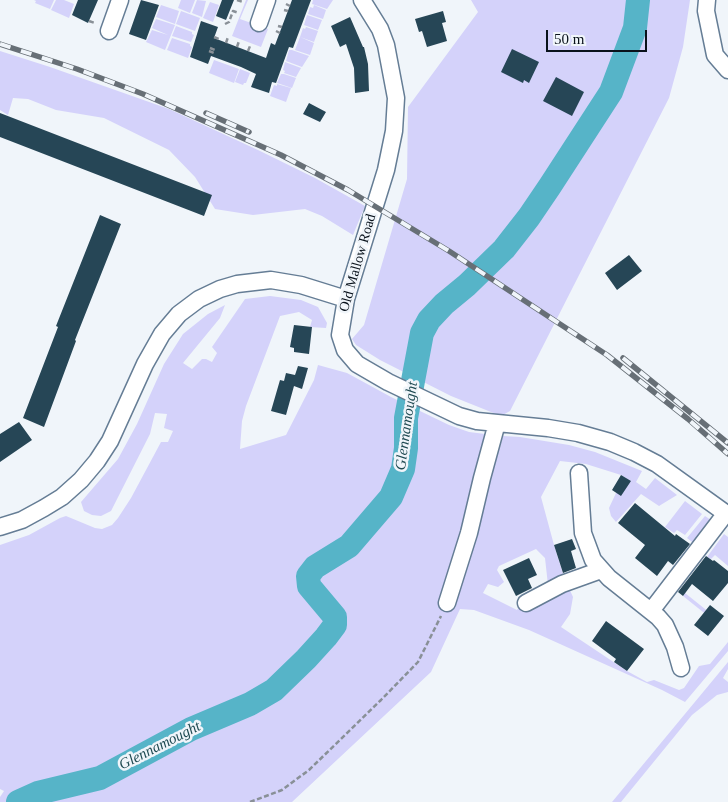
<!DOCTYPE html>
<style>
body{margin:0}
#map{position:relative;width:728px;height:802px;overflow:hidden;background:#f0f5fa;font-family:"Times New Roman",serif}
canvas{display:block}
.scale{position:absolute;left:546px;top:30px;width:101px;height:22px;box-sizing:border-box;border:2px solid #09121b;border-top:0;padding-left:6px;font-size:15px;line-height:18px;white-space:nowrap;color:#09121b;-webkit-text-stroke:4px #f0f5fa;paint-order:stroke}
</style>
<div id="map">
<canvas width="728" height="802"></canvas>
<div class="scale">50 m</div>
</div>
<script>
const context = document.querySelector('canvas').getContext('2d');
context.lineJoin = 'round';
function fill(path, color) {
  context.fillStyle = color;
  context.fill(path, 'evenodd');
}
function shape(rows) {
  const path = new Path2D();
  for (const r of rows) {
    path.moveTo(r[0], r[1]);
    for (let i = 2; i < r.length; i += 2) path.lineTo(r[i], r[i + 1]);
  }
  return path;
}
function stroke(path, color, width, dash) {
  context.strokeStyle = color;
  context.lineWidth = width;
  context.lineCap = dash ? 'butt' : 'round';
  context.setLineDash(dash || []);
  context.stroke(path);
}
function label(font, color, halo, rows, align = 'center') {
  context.font = font + ' "Times New Roman",serif';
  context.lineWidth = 5;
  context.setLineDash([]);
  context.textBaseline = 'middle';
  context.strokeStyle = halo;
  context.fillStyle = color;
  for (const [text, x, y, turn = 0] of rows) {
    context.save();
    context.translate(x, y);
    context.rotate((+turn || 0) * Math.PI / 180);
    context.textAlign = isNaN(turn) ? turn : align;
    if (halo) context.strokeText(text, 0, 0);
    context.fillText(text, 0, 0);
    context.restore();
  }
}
const green = shape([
 [34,0,54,0,50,9,35,3,36,1],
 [56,0,64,0,74,4,69,18,51,10],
 [181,0,195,0,190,13,178,8],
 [197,0,206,1,202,17,192,13],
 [246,0,248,0,240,19,268,29,261,47,232,36],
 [313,0,333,0,327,9,312,4],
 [471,0,690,0,683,47,669,98,510,411,501,416,451,396,380,360,356,345,352,339,364,325,407,179,408,107,478,12],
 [210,2,219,5,213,22,203,18],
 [161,5,179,11,175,24,156,17],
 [314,5,326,10,323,19,308,14,310,7,313,8],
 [181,11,200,18,195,31,176,24],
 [307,15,322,20,318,30,304,25],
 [156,19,175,25,165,50,146,42,152,30,168,35,152,28],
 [176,26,192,32,192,34,194,35,191,42,172,36],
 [306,27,318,31,314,42,300,37,303,28,305,29],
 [300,37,314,43,310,55,295,50],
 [172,38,190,44,190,46,192,47,188,58,167,50],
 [289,50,292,50,309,56,302,67,286,61],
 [0,51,50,67,169,109,258,150,315,178,365,206,353,235,322,216,305,209,253,215,215,209,195,177,169,150,104,118,56,110,28,99,13,98,8,115,0,110],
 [214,60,239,69,234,83,209,73],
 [285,62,301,68,296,77,284,73,285,71,283,70],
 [240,69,250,73,246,83,244,83,243,85,235,82],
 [281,74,284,74,296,78,292,88,277,83],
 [277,84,291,88,286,102,270,96,274,85,277,86],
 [270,296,301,300,318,307,327,323,326,328,310,327,312,320,299,312,280,316,246,406,242,421,240,449,286,435,314,380,318,365,347,373,391,397,449,425,469,432,485,434,463,532,458,589,503,436,520,437,569,445,595,452,642,471,636,482,646,489,655,478,677,495,659,506,641,494,616,522,611,516,609,508,616,493,630,481,621,475,586,464,560,461,541,497,554,545,564,577,573,597,570,614,561,627,627,671,647,682,654,680,679,690,684,688,699,666,710,664,728,642,728,651,685,702,662,690,529,630,474,610,460,609,431,672,292,802,0,802,0,797,4,791,0,789,0,545,29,535,60,518,66,516,95,528,102,529,112,525,118,518,131,498,161,442,168,442,173,431,164,428,167,414,155,413,150,434,111,511,101,516,92,515,84,511,81,502,118,459,137,424,164,364,183,334,208,314,225,305,220,318,183,363,192,369,202,359,206,359,212,362,217,353,212,347,245,299],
 [536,549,545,558,548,585,518,600,522,602,517,610,483,593,488,584,498,587,504,582,497,570,499,566],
 [685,501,702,514,685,535,677,530,674,533,665,527],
 [705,516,711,520,696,545,687,538],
 [724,534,728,537,728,566,715,555,711,559,707,557],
 [685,593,720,621,718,624,683,596],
 [728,662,728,669,723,678,728,682,728,692,717,695,692,715,621,802,612,802]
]);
const river = shape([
 [18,802,38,793,100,778,191,729,250,704,274,690,306,659,326,637,335,625,335,617,309,586,308,576,315,567,349,546,391,497,403,469,406,448,406,418,422,333,429,320,444,304,467,285,504,249,529,217,550,186,611,92,635,28,638,0]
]);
const building = shape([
 [78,0,98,0,88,23,72,15],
 [141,0,159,5,146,40,129,34],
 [222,0,234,0,226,20,216,16],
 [292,0,311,0,293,48,289,47,276,83,272,82,269,93,251,87,256,74,241,67,211,56,208,64,190,57,201,21,218,27,214,38,266,58,271,43,275,45],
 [443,11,446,22,442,23,447,41,427,47,422,31,419,32,415,19],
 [350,17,363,47,364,47,368,64,369,91,355,93,354,68,346,44,340,47,331,26],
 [512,49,539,62,529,83,524,80,523,83,501,72],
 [556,77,584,92,572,116,543,101],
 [309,103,326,112,320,122,303,114],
 [0,113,212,195,204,216,0,137],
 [100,215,121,224,75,340,76,341,44,427,23,418,58,327,56,326],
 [629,255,642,271,617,290,605,273],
 [294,325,312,327,309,354,294,352,294,348,290,347],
 [298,366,308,368,302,389,294,386,286,415,271,411,280,380,284,381,286,373,295,375],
 [19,422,32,440,0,462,0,434],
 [621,475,631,481,621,496,612,490],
 [635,503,675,536,676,534,690,544,673,565,668,561,657,576,635,558,645,545,618,523],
 [572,539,576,549,571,551,576,568,563,573,554,545],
 [706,556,713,561,714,560,728,571,728,583,713,601,692,584,683,596,678,592],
 [529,558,537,575,528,579,532,588,516,596,503,570],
 [710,605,724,616,708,636,694,625],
 [606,621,644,649,627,671,614,662,616,659,592,641]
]);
const path = shape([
 [237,0,243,2],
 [286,4,290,6],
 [284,10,288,11],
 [89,21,95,23],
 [225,24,229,22,233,11,239,13],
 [278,26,282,27],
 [276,31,280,33],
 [214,37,219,39],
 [226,43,228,37],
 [237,47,239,41],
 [210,48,215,50],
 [209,51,214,53],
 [248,51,250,46],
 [250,802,282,790,309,770,381,700,418,662,441,616]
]);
const minor = shape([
 [362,0,380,29,386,45,396,98,394,131,386,170,346,299,340,335,345,350,357,364,388,382,459,416,477,421,548,428,578,433,610,442,634,452,657,464,728,515],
 [707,0,706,11,715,55,728,70],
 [259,23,267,0],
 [109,31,120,0],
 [579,473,583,533,593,560,609,578,658,617,665,625,675,647,681,668],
 [0,527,22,520,44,508,62,497,81,480,97,461,110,441,145,364,162,334,179,314,199,299,220,289,237,284,271,280,301,285,346,299],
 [447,603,469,533,482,478,497,423],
 [526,603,562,584,601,570],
 [651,611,726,513]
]);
const rail = shape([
 [0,44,77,69,143,94,281,155,348,190,449,251,607,355,688,419,728,454],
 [206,113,249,132],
 [623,358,728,443]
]);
const streetNames = [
 ["Old Mallow Road",358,263,-74]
];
const waterNames = [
 ["Glennamought",407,426,-82],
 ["Glennamought",160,746,-27]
];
fill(green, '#d4d2fa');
stroke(river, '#56b4c8', 24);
fill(building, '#264656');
stroke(minor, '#657d95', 19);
stroke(path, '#899097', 2.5, [5, 2.5]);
stroke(minor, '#fff', 16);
stroke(rail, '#676f76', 5.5);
stroke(rail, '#f0f5fa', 4, [11]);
label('14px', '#09121b', '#f0f5fa', streetNames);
label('italic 15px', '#1f4a52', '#f0f5fa', waterNames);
</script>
